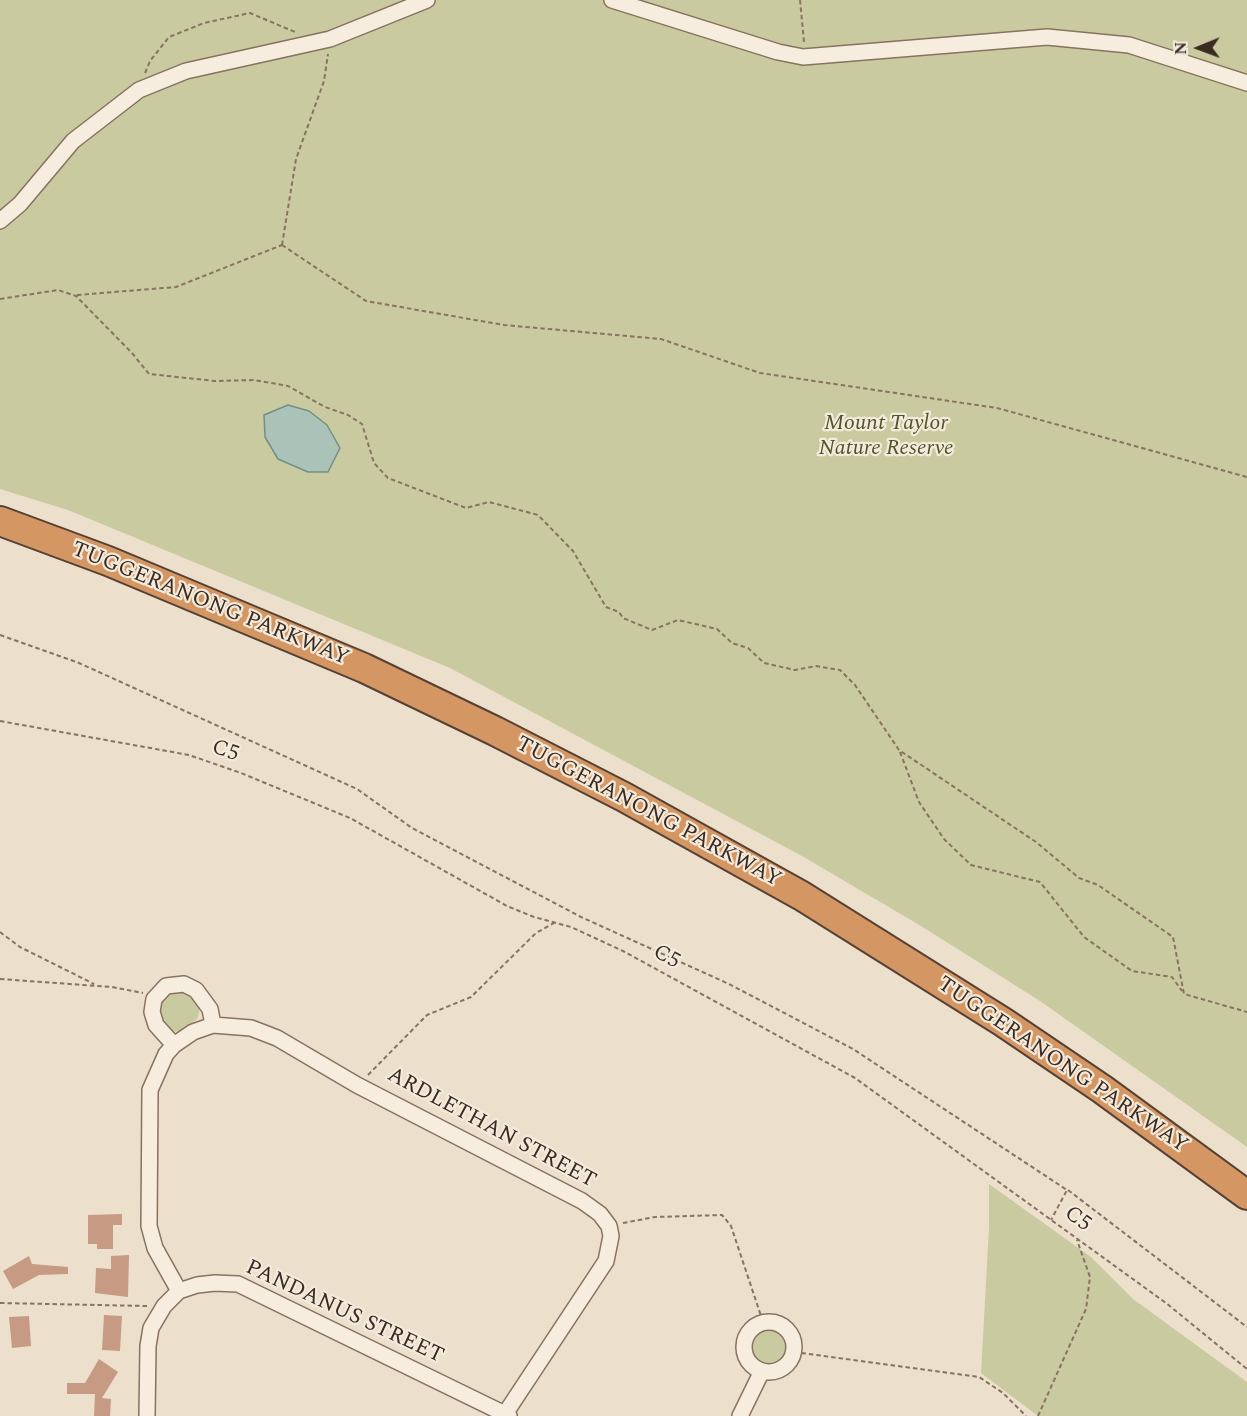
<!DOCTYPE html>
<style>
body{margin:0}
#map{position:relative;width:1247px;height:1416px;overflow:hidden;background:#ecdfcc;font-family:Spectral,serif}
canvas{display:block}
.north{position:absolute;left:1169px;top:18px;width:60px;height:60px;-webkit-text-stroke:4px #f4eadb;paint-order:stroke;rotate:269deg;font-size:16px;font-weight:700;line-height:24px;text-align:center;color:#3a2c23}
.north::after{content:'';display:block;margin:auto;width:21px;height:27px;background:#3a2c23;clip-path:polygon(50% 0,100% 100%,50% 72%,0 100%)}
</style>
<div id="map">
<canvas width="1247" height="1416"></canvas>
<div class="north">N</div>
</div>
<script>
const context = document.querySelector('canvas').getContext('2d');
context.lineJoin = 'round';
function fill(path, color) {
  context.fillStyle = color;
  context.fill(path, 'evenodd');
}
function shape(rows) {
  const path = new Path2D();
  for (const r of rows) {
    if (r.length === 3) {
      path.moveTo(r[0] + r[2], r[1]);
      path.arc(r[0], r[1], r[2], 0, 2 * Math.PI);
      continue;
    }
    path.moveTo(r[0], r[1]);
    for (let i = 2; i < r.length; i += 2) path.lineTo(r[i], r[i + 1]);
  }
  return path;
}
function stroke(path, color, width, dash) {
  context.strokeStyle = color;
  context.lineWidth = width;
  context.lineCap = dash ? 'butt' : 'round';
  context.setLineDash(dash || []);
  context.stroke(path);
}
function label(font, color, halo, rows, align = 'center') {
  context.font = font + ' Spectral,serif';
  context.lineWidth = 4.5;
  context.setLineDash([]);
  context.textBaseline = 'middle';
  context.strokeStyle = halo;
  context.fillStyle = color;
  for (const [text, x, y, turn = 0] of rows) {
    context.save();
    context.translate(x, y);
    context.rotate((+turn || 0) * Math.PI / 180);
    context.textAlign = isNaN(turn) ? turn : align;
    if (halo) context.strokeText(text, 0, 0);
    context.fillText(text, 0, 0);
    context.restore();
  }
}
const green = shape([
 [0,0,1247,0,1247,1147,1040,1001,921,926,802,856,450,668,68,510,0,489],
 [186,988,200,1007,198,1018,183,1031,171,1032,161,1026,158,996],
 [989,1184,1091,1257,1133,1299,1247,1382,1247,1416,1038,1416,981,1373,989,1228],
 [769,1346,20]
]);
const water = shape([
 [288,405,309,411,327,425,340,448,328,472,308,472,278,459,265,437,264,415,288,405]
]);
const building = shape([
 [122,1214,122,1225,113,1225,113,1249,97,1249,97,1244,88,1244,88,1215],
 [129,1255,128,1297,95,1293,96,1268,111,1269,111,1256],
 [29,1256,32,1264,68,1267,68,1274,39,1275,13,1289,3,1271],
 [104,1315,122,1316,120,1351,102,1350],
 [29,1316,31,1346,12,1348,9,1317],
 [99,1359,118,1372,102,1398,111,1399,110,1416,94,1416,95,1394,67,1394,67,1383,85,1383]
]);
const path = shape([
 [800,0,804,42],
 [145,73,150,61,169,37,204,23,250,13,295,32],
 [282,245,366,301,504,325,661,339,760,373,997,408,1247,477],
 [282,245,296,159,324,81,328,54],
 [77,295,176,287,282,245],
 [0,299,58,290,76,296,132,353,149,374,215,381,254,380,288,386,325,407,348,415,362,424,374,463,388,478,466,508,489,502,538,515,573,551,606,607,619,612,623,618,652,630,678,620,717,629,732,643,748,648,764,663,795,670,816,666,840,670,855,685,899,750,1036,842,1079,878,1098,885,1173,937,1184,994,1247,1012],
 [0,635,79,663,357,789,412,828,581,917,729,984,853,1049,1067,1190,1051,1220],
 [0,721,189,755,241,773,350,818,507,906,534,917,571,927,623,951,855,1078,1166,1303,1247,1369],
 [900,752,919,802,944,839,971,865,1040,882,1084,937,1132,971,1172,977,1182,991],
 [0,932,20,947,94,984],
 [0,979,112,987,143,993],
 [368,1075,427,1015,471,997,536,933,554,923],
 [1068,1190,1247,1327],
 [623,1223,655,1217,722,1215,731,1226,763,1322],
 [0,1303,147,1306],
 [794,1352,979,1377,1003,1393,1026,1416],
 [1038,1416,1086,1309,1090,1277,1077,1240]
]);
const minor = shape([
 [612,0,778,52,803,57,1047,37,1129,45,1247,83],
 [0,221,20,204,73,141,139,90,186,71,330,39,427,0],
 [174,1045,156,1025,152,1012,154,999,166,986,184,984,196,990,210,1009,213,1025],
 [179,1291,155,1248,149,1226,150,1090,166,1054,174,1045,193,1032,213,1025,251,1028,277,1038,357,1085,582,1201,600,1214,609,1226,611,1236,606,1261,505,1414],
 [769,1347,25],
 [147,1416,148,1346,151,1328,164,1306,179,1291,197,1285,215,1283,238,1284,509,1416],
 [740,1416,762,1371]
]);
const motorway = shape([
 [0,521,108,561,364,668,495,731,624,797,802,896,1003,1022,1102,1089,1247,1195]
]);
const parkNames = [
 ["Mount Taylor",886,425],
 ["Nature Reserve",886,450]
];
const streetNames = [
 ["TUGGERANONG PARKWAY",210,605,22],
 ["C5",225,752,19],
 ["TUGGERANONG PARKWAY",648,813,28],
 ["C5",666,958,29],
 ["TUGGERANONG PARKWAY",1062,1066,34],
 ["ARDLETHAN STREET",491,1129,28],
 ["C5",1077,1220,36],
 ["PANDANUS STREET",344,1313,25]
];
fill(green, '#cacaa0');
fill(water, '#abc2b9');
stroke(water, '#729085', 1.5);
fill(building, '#c79a84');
stroke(minor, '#887260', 18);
stroke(motorway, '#574134', 32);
stroke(path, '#887260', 2, [4.5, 3]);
stroke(minor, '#f7eddf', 15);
stroke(motorway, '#d49764', 28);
label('italic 22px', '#4f552b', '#f4eadb', parkNames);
label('22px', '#3a2c23', '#f4eadb', streetNames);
</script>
